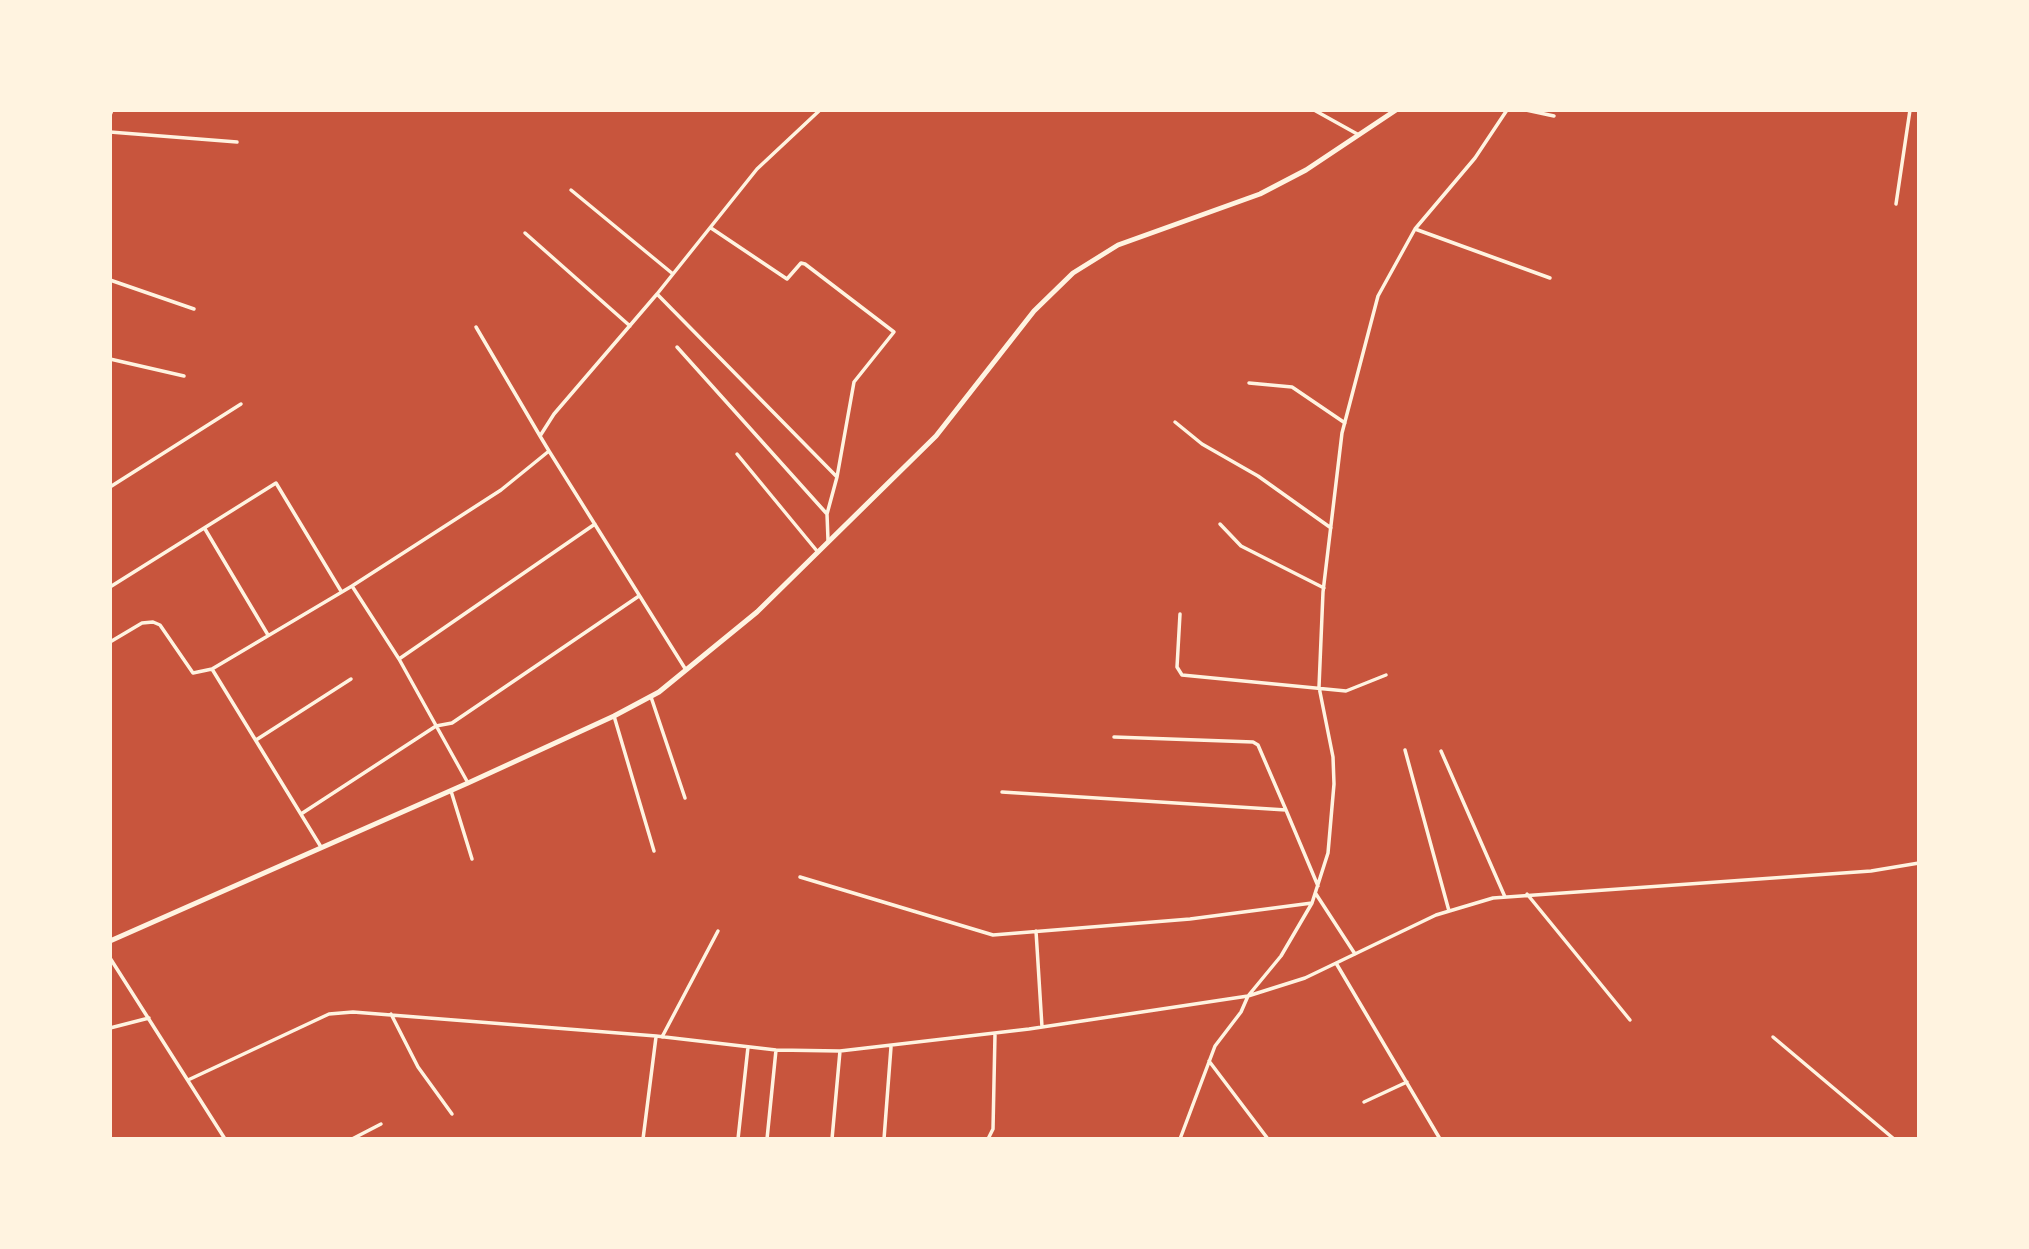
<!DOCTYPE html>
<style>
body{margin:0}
#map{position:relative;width:2029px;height:1249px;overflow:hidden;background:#c8553d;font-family:"Libre Baskerville",serif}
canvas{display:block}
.frame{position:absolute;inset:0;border:112px solid #fff3e0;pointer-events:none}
</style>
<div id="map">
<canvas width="2029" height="1249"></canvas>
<div class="frame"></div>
</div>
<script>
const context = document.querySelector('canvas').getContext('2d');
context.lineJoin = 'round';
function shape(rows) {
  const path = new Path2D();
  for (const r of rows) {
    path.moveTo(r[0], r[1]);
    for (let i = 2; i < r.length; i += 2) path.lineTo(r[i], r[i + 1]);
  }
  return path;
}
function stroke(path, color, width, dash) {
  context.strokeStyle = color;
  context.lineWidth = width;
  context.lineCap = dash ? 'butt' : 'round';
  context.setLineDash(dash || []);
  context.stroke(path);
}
const minor = shape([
 [1314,110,1359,135],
 [1526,110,1554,116],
 [110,115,112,110],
 [110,132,237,142],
 [571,190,673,274],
 [1896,204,1910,110],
 [711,228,787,279,801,263,805,264,894,332,854,382,837,477],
 [1415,229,1550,278],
 [525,233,630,326],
 [110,280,194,309],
 [657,294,837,477,827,514,828,540],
 [476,327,540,436],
 [677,347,827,514],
 [110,359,184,376],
 [1249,383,1292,387,1345,423],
 [1175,422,1202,444,1258,476,1331,528],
 [549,451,540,436,554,414,657,294,757,169,820,110],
 [737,454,817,551],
 [110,487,241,404],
 [1220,524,1241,546,1324,588],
 [205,529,268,635],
 [352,586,399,659,468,783],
 [110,587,276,483,341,591],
 [1180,614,1177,667,1182,675,1346,691,1386,675],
 [110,642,142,623,153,622,160,625,193,673,212,669,352,586,501,490,549,451,686,670],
 [399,659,595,524],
 [212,669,321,847],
 [651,697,685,798],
 [614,716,654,851],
 [1114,737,1253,742,1258,745,1286,810],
 [256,740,351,679],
 [1405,750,1449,911],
 [1441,751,1505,897],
 [451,791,472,859],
 [1002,792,1286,810,1318,886],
 [301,814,436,726,452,723,639,596],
 [800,877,993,935,1190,919,1312,903],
 [1316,894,1355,954],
 [1527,894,1630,1020],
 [1036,931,1042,1027],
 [110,958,225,1139],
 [1336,963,1440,1139],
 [391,1014,418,1067,452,1114],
 [110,1028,149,1018],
 [662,1037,718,931],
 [1773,1037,1894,1139],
 [1209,1061,1268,1139],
 [188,1080,329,1014,353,1012,656,1036,776,1050,840,1051,1029,1029,1248,996,1305,978,1436,915,1493,898,1871,871,1919,863],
 [1364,1102,1407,1082],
 [352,1139,381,1124],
 [643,1139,656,1037],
 [738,1139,748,1047],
 [767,1139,776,1050],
 [832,1139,840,1051],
 [884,1139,891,1047],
 [988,1139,993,1129,995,1034],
 [1180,1139,1215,1046,1241,1012,1248,996,1281,956,1312,903,1328,853,1334,784,1333,757,1319,687,1323,592,1342,433,1378,296,1415,229,1475,158,1507,110]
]);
const primary = shape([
 [110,941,468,783,614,716,659,692,757,612,936,436,1034,311,1073,273,1118,245,1260,194,1306,170,1396,110]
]);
stroke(minor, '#fff3e0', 3.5);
stroke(primary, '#fff3e0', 5);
</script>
